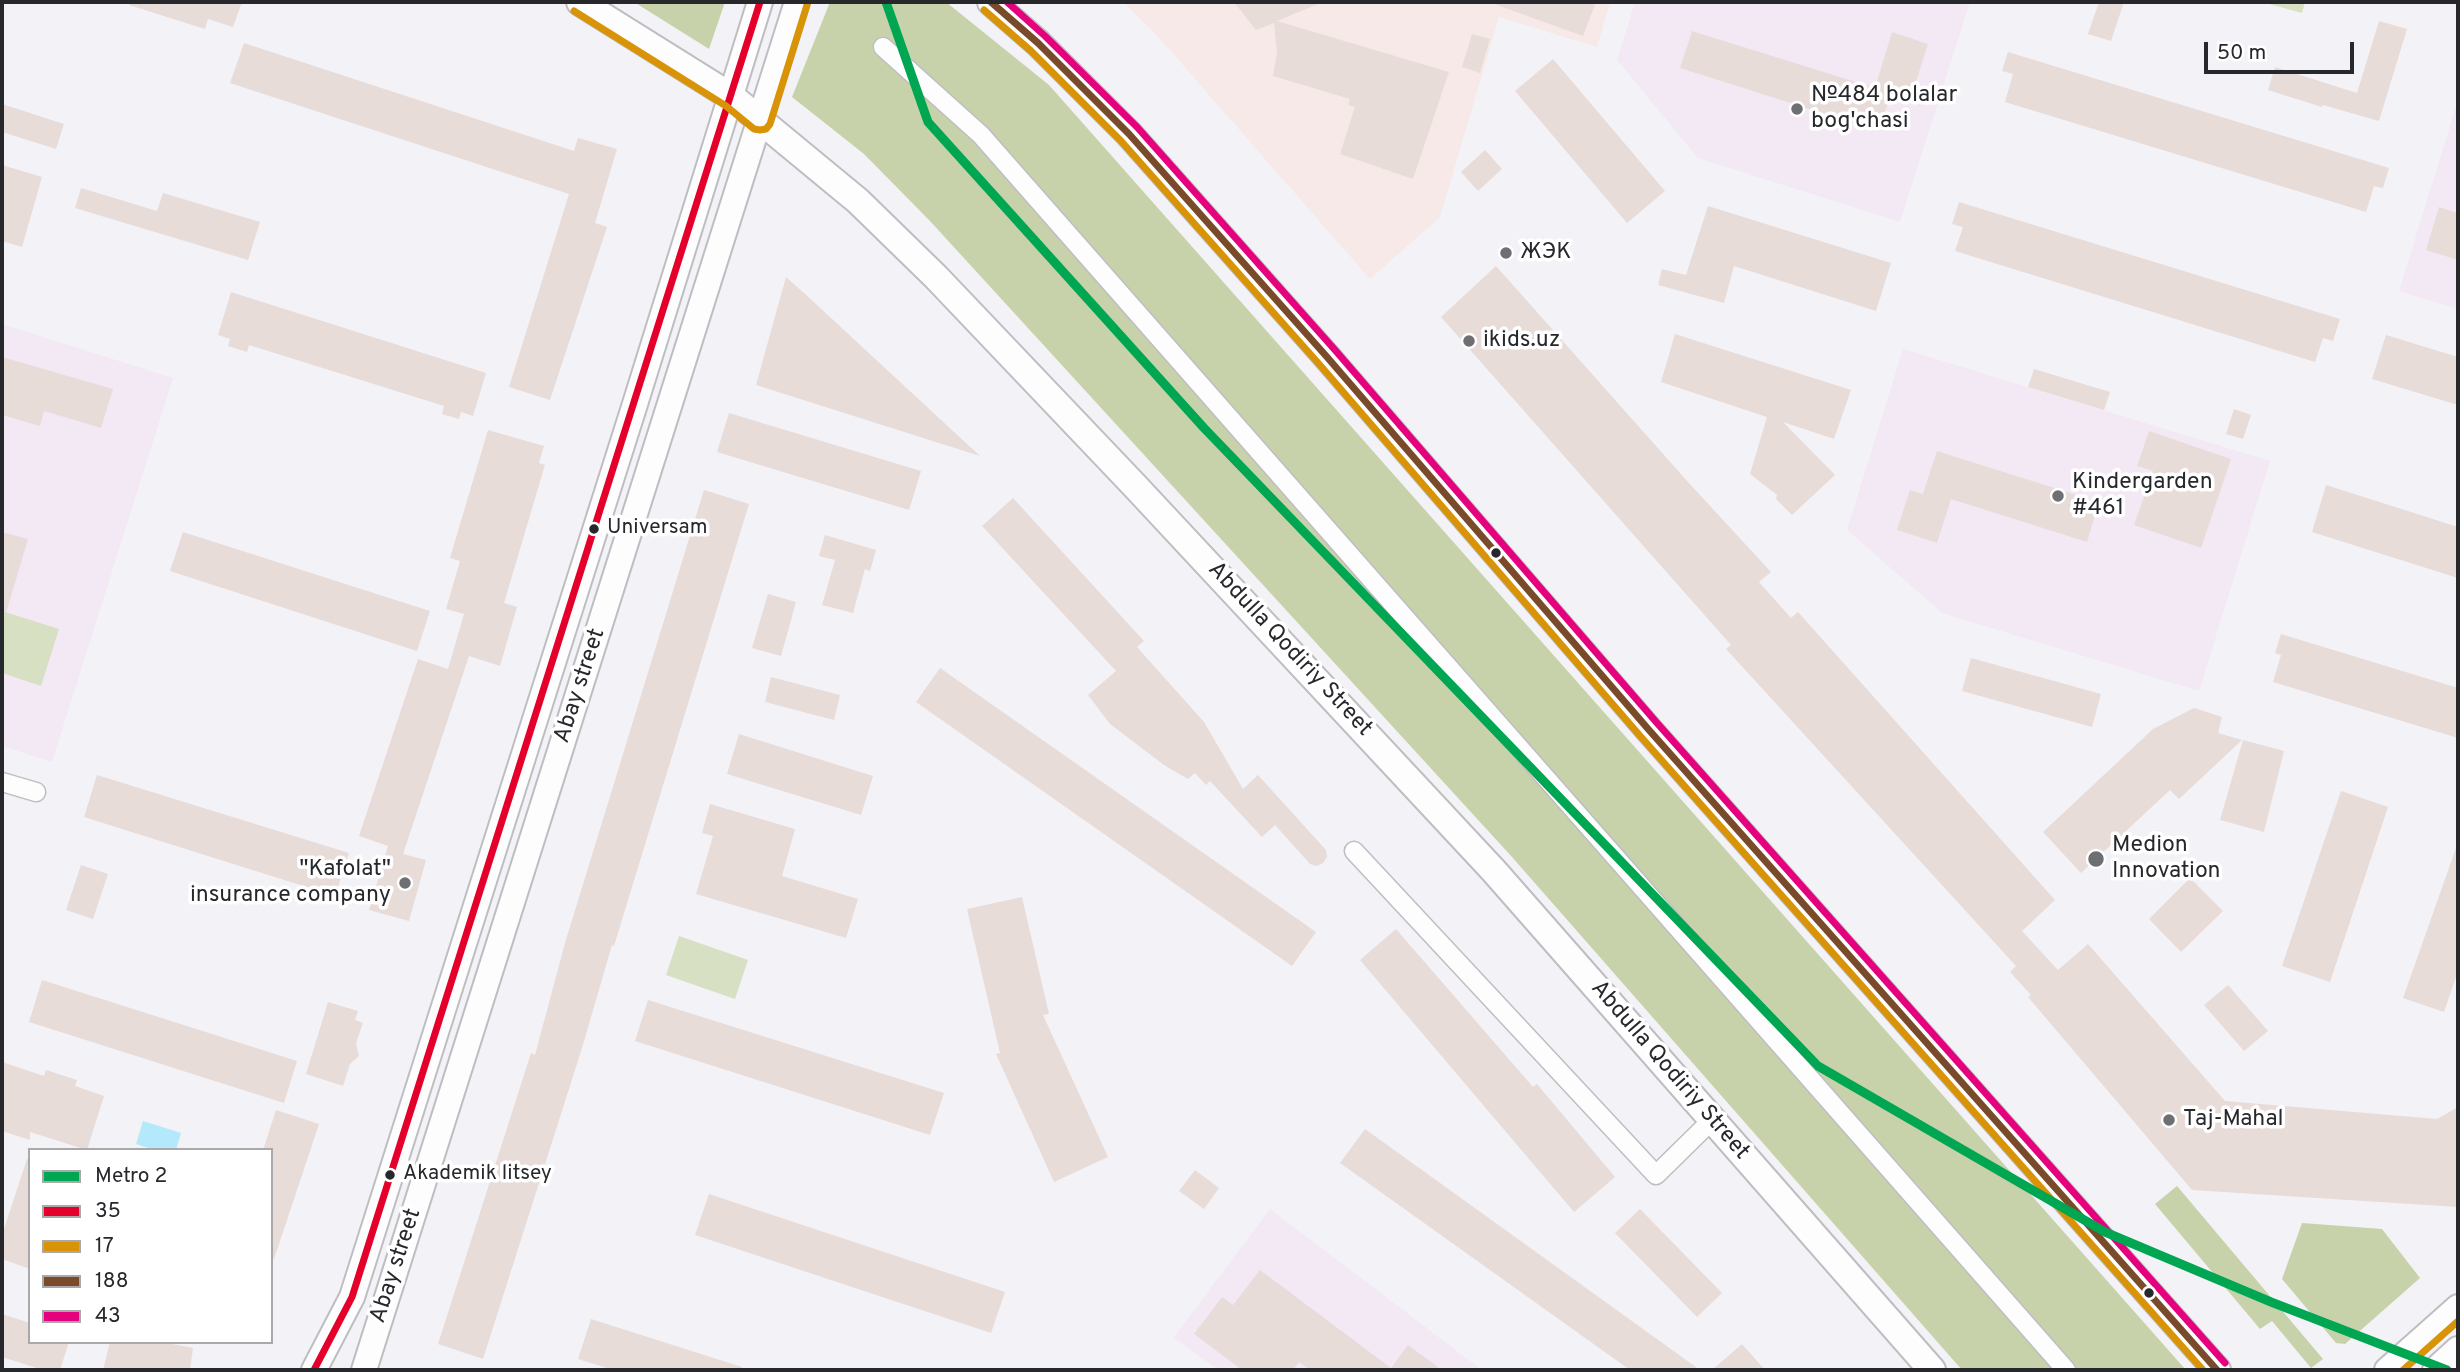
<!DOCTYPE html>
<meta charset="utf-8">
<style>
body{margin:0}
#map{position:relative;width:2460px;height:1372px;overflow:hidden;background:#f2f2f7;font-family:Overpass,sans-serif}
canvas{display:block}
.frame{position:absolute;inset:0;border:4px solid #27282c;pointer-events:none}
.legend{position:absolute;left:28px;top:1148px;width:245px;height:196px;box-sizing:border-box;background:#fff;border:2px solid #a9a9ab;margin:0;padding:9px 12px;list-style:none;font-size:21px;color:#27282c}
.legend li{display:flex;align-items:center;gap:14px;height:35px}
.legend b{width:35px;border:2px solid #a9a9ab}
.scale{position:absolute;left:2204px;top:42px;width:150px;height:32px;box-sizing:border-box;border:4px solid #27282c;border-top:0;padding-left:9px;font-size:21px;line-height:24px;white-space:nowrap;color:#27282c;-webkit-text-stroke:5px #fff;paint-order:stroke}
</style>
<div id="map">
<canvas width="2460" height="1372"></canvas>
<div class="frame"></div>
<ul class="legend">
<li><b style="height:9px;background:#00a651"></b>Metro 2</li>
<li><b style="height:9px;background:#e4002b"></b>35</li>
<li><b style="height:9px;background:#d89307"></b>17</li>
<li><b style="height:9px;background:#7a4b2a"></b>188</li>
<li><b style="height:9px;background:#e5007d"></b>43</li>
</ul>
<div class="scale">50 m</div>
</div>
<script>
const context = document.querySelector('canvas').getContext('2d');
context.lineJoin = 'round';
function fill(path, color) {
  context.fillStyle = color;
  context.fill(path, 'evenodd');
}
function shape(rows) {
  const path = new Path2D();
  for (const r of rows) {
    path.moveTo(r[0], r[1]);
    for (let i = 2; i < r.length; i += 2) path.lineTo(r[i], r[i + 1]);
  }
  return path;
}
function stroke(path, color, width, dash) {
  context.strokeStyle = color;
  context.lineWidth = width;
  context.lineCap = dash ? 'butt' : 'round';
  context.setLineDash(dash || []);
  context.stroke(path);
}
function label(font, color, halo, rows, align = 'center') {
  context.font = font + ' Overpass,sans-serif';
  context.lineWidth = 7;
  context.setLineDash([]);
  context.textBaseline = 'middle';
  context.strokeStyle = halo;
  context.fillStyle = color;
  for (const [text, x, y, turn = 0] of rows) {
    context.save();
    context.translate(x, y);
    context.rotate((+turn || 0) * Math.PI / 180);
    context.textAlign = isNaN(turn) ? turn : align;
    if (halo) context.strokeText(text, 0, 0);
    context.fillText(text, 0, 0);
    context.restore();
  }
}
const commercial = shape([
 [1123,2,1610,2,1597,47,1499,17,1440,217,1370,279,1154,32]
]);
const education = shape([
 [1635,2,1970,2,1900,222,1698,158,1617,60],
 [2458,100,2458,309,2399,291],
 [2,324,173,378,52,762,2,746],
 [1903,349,2270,461,2199,691,1942,613,1847,530],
 [1270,1209,1482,1370,1219,1370,1173,1338]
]);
const green = shape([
 [2262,2,2305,2,2302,13],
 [2,611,59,629,41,686,2,673],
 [679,936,748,960,735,999,666,975]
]);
const forest = shape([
 [634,2,725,2,709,49],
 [830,2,946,2,1049,85,2186,1370,1962,1370,1512,857,930,221,864,154,792,97],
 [2177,1186,2323,1359,2311,1368,2272,1321,2260,1329,2155,1204],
 [2302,1223,2382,1229,2420,1278,2345,1344,2336,1343,2282,1279]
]);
const water = shape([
 [143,1121,181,1133,176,1150,155,1150,136,1144]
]);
const building = shape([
 [130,2,242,2,233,27,208,19,205,29,129,5],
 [1234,2,1323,2,1277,21,1449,72,1413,179,1340,154,1355,107,1348,105,1350,99,1273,76,1277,53,1274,23,1256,30],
 [1494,2,1596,2,1583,36,1494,4],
 [2099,2,2124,2,2111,41,2088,34],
 [2379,21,2407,29,2379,121,2323,105,2322,107,2268,90,2275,67,2357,93],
 [1692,31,1875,88,1892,32,1928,44,1913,91,1894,85,1879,131,1680,68],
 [1472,34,1490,39,1480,73,1462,67],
 [244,43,574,151,578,138,617,149,595,223,607,227,550,400,509,387,569,194,230,83],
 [2008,52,2389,168,2383,188,2374,186,2366,212,2005,102,2013,74,2002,71],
 [1553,59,1665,191,1627,223,1515,91],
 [2,104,64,124,56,149,2,132],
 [1485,150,1502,169,1478,191,1461,172],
 [2,165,42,177,22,247,2,241],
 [81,188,157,211,163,193,260,222,248,260,75,208],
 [1959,202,2340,319,2333,341,2323,338,2315,362,1955,251,1963,227,1952,224],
 [1708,206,1891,263,1876,311,1734,266,1724,303,1658,285,1662,269,1686,275],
 [2439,207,2458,213,2458,260,2426,250],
 [1496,266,1688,482,1771,572,1759,582,1791,618,1798,612,2055,900,2022,931,2058,970,2088,944,2225,1101,2437,1119,2458,1107,2458,1207,2192,1190,2028,997,2031,995,2010,972,2016,966,1726,649,1731,645,1441,317],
 [786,277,804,293,980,456,756,385],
 [231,292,486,373,473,416,461,412,459,419,442,414,444,406,249,345,247,352,228,346,230,339,218,335],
 [1675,334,1851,390,1834,439,1783,422,1835,475,1792,515,1776,499,1777,495,1750,474,1767,417,1661,382],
 [2386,335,2458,357,2458,405,2372,379],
 [2,357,113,389,101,428,44,411,40,426,2,415],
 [2034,369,2110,392,2104,410,2028,387],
 [2234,409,2251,415,2243,439,2226,434],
 [729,413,921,471,909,510,717,452],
 [488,430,544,446,539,463,545,465,504,603,517,607,500,666,469,656,403,854,426,860,409,921,369,910,388,846,359,836,418,659,448,669,464,614,446,609,460,561,450,558],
 [2149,431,2231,459,2201,548,2134,525,2153,471,2137,466],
 [1937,451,2099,502,2087,542,1951,499,1937,543,1897,530,1910,490,1923,494],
 [2326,485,2458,527,2458,578,2312,532],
 [704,490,749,504,614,946,612,945,582,1048,483,1359,438,1344,531,1053,535,1055,565,943],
 [1013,498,1144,641,1137,647,1204,722,1243,789,1258,775,1326,850,1327,857,1323,863,1317,866,1310,864,1275,825,1262,837,1210,781,1206,785,1195,773,1188,779,1164,765,1110,724,1088,695,1116,671,982,526],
 [2,532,28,539,6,613,2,613],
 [183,532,430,611,417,651,170,571],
 [825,535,876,550,870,571,865,569,853,613,822,605,835,560,819,556],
 [768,594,796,602,781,656,752,648],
 [2281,634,2458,688,2458,738,2273,682,2281,655,2275,653],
 [1971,658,2101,694,2092,727,1962,691],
 [940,668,1316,932,1292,966,916,702],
 [771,677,840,695,834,720,765,702],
 [2194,708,2222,717,2218,733,2242,740,2179,799,2170,790,2081,873,2043,832,2153,729],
 [739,734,873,776,861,815,727,774],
 [2243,740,2284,751,2264,832,2220,820],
 [97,775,349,853,335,896,84,817],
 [2341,791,2388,807,2330,982,2282,966],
 [710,804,795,829,782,876,858,899,846,938,696,894,713,836,702,833],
 [2456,848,2458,848,2458,971,2444,1012,2403,998],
 [81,865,108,874,93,919,66,910],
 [2190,878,2223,911,2181,952,2149,919],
 [1022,897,1049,1014,1043,1015,1108,1157,1054,1182,996,1054,1000,1053,967,909],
 [1396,929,1533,1087,1537,1084,1615,1177,1574,1212,1360,960],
 [42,980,297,1061,284,1103,29,1022],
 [2228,985,2268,1031,2244,1051,2204,1005],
 [648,1000,944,1093,930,1135,635,1041],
 [328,1002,358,1011,355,1020,363,1023,356,1043,359,1056,350,1064,343,1086,306,1074],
 [2,1062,44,1076,46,1070,77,1080,75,1086,104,1096,87,1150,30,1132,30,1140,2,1131],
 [276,1110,319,1124,274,1259,271,1259,271,1150,263,1150],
 [1365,1129,1700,1370,1630,1370,1340,1163],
 [27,1159,30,1160,30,1269,2,1259,2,1235],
 [1195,1170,1219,1188,1204,1209,1179,1191],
 [709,1194,1005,1292,991,1333,695,1235],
 [1640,1209,1722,1293,1697,1317,1615,1233],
 [1260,1270,1391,1368,1408,1345,1442,1370,1310,1370,1299,1362,1293,1370,1242,1370,1194,1334,1222,1297,1233,1305],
 [2,1314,30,1323,30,1342,69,1342,60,1370,43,1370,2,1357],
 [591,1319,742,1367,741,1370,613,1370,578,1359],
 [110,1342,162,1342,193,1348,190,1370,103,1370],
 [1742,1344,1765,1370,1712,1370]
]);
const street = shape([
 [883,47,981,135,2066,1370],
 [2,782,36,792],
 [1354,851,1656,1175,1712,1120]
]);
const secondary = shape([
 [314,1370,352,1297,635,404,760,2],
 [364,1370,797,2],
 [2387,1370,2458,1307]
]);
const primary = shape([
 [580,2,732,97,858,201,936,277,1135,486,1494,871,1932,1370],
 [991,2,1038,43,1129,134,1327,357,1649,730,2217,1370],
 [2436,1370,2458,1350]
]);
const bus1 = shape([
 [314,1370,352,1297,760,2]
]);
const bus2 = shape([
 [984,10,1031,51,1121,141,1319,364,1641,737,2203,1370],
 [574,11,726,106,754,129,760,130,766,129,770,124,807,5],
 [2403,1370,2458,1321]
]);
const bus3 = shape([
 [991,2,1038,43,1129,134,1327,357,1649,730,2217,1370]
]);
const bus4 = shape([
 [1007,2,1045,36,1137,127,1335,350,1657,723,2225,1363]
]);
const metro1 = shape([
 [886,2,928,122,1204,428,1818,1066,2105,1232,2271,1302,2447,1370]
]);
const markers = [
 [1797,109,7,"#6e6f73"],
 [1506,253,7,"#6e6f73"],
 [1469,341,7,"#6e6f73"],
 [2058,496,7,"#6e6f73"],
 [594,529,6,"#27282c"],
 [1496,553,6,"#27282c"],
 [2096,859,9,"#6e6f73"],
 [405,883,7,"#6e6f73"],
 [2169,1120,7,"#6e6f73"],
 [390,1175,6,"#27282c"],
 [2149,1293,6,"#27282c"]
];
const busNames = [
 ["Universam",607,529],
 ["Akademik litsey",403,1175]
];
const poiNames = [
 ["№484 bolalar",1811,96],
 ["bog'chasi",1811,122],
 ["ЖЭК",1520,253],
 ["ikids.uz",1483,341],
 ["Kindergarden",2072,483],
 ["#461",2072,509],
 ["Medion",2112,846],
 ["Innovation",2112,872],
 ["\"Kafolat\"",391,870,"right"],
 ["insurance company",391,896,"right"],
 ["Taj-Mahal",2183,1120]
];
const streetNames = [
 ["Abdulla Qodiriy Street",1289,650,47],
 ["Abay street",581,686,-72],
 ["Abdulla Qodiriy Street",1669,1071,49],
 ["Abay street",397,1266,-72]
];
fill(commercial, '#f7e9e8');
fill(education, '#f3e9f5');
fill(green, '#d8e0c3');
fill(forest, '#c8d2aa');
fill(water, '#b4e9fc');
fill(building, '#e8dcd9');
stroke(street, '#bebec2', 21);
stroke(secondary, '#bebec2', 28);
stroke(primary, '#bebec2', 30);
stroke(street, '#fdfdfe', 18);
stroke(secondary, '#fdfdfe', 24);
stroke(primary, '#fdfdfe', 26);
stroke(bus1, '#e4002b', 7);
stroke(bus2, '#d89307', 7);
stroke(bus3, '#7a4b2a', 7);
stroke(bus4, '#e5007d', 7);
stroke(metro1, '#00a651', 9);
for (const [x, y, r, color] of markers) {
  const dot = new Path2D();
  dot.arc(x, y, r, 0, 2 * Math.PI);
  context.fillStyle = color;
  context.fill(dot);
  stroke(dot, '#fff', 2.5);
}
label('21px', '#27282c', '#fff', busNames, 'left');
label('23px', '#27282c', '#fff', poiNames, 'left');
label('23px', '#27282c', '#fff', streetNames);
</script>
